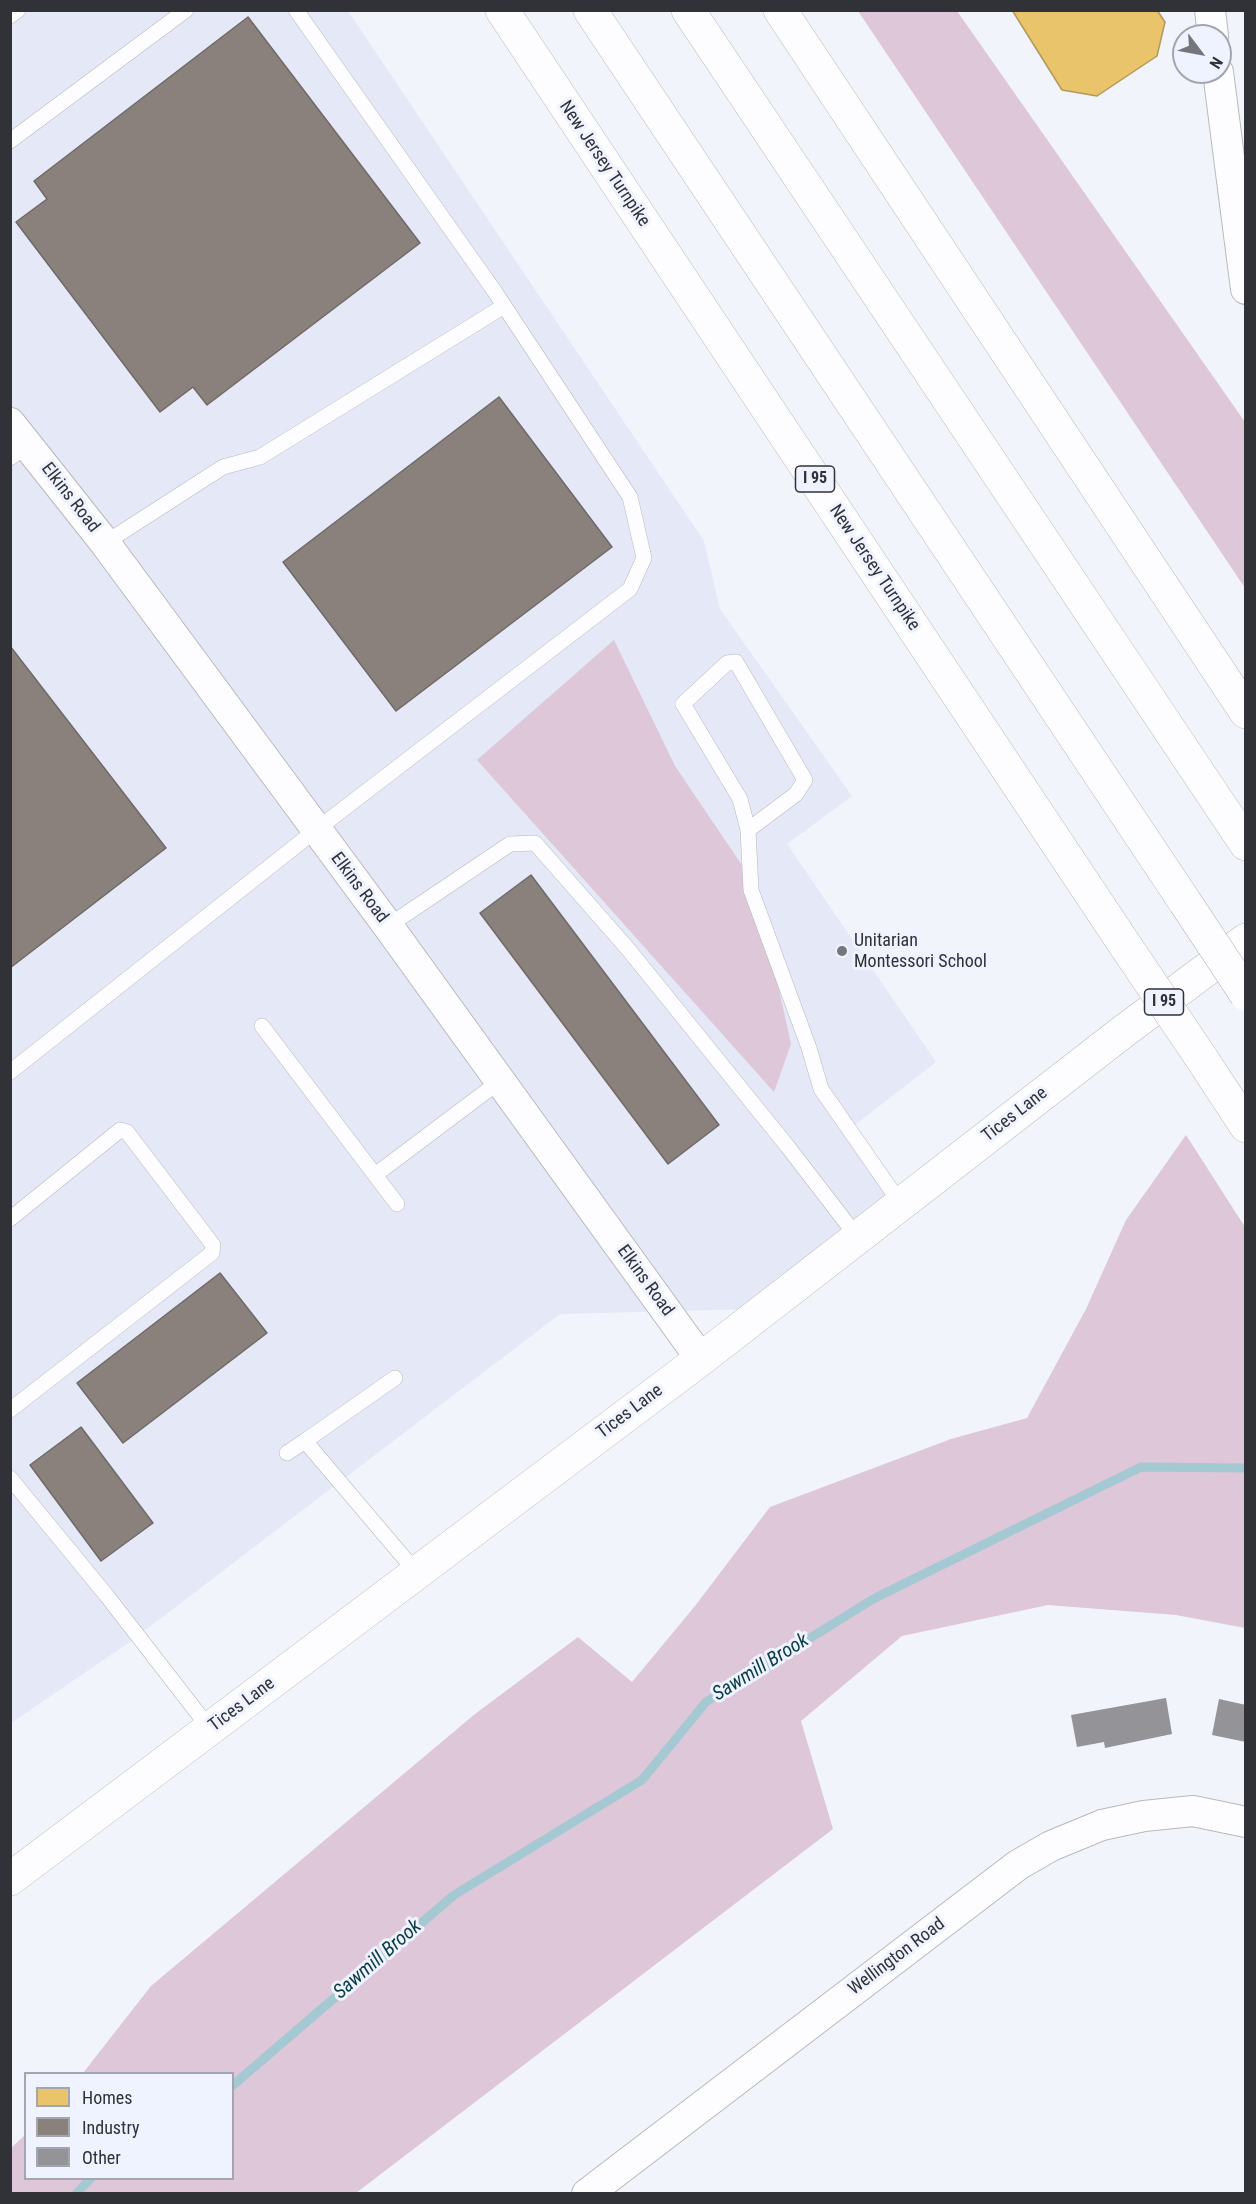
<!DOCTYPE html>
<style>
body{margin:0}
#map{position:relative;width:1256px;height:2204px;overflow:hidden;background:#f2f4fc;font-family:"Roboto Condensed",sans-serif}
canvas{display:block}
.frame{position:absolute;inset:0;border:12px solid #313237;pointer-events:none}
.legend{position:absolute;left:24px;top:2072px;width:210px;height:108px;box-sizing:border-box;background:#eff2ff;border:2px solid #a3a5af;margin:0;padding:8px 10px;list-style:none;font-size:18px;color:#313237}
.legend li{display:flex;align-items:center;gap:12px;height:30px}
.legend b{width:30px;border:2px solid #a3a5af}
.north{position:absolute;left:1172px;top:24px;width:60px;height:60px;box-sizing:border-box;background:#eff2ff;border:2px solid #a3a5af;border-radius:50%;rotate:122deg;font-size:16px;font-weight:700;line-height:24px;text-align:center;color:#313237}
.north::after{content:'';display:block;margin:auto;width:21px;height:27px;background:#75767c;clip-path:polygon(50% 0,100% 100%,50% 72%,0 100%)}
</style>
<div id="map">
<canvas width="1256" height="2204"></canvas>
<div class="frame"></div>
<ul class="legend">
<li><b style="height:16px;background:#e9c46a"></b>Homes</li>
<li><b style="height:16px;background:#8a817c"></b>Industry</li>
<li><b style="height:16px;background:#939398"></b>Other</li>
</ul>
<div class="north">N</div>
</div>
<script>
const context = document.querySelector('canvas').getContext('2d');
context.lineJoin = 'round';
function fill(path, color) {
  context.fillStyle = color;
  context.fill(path, 'evenodd');
}
function shape(rows) {
  const path = new Path2D();
  for (const r of rows) {
    path.moveTo(r[0], r[1]);
    for (let i = 2; i < r.length; i += 2) path.lineTo(r[i], r[i + 1]);
  }
  return path;
}
function stroke(path, color, width, dash) {
  context.strokeStyle = color;
  context.lineWidth = width;
  context.lineCap = dash ? 'butt' : 'round';
  context.setLineDash(dash || []);
  context.stroke(path);
}
function label(font, color, halo, rows, align = 'center') {
  context.font = font + ' "Roboto Condensed",sans-serif';
  context.lineWidth = 6;
  context.setLineDash([]);
  context.textBaseline = 'middle';
  context.strokeStyle = halo;
  context.fillStyle = color;
  for (const [text, x, y, turn = 0] of rows) {
    context.save();
    context.translate(x, y);
    context.rotate((+turn || 0) * Math.PI / 180);
    context.textAlign = isNaN(turn) ? turn : align;
    if (halo) context.strokeText(text, 0, 0);
    context.fillText(text, 0, 0);
    context.restore();
  }
}
const built = shape([
 [11,11,348,11,704,541,720,609,852,796,787,844,936,1062,846,1132,894,1205,756,1309,560,1314,127,1644,11,1723]
]);
const forest = shape([
 [858,11,957,11,1245,422,1245,588],
 [614,640,675,766,756,886,791,1044,774,1092,477,760],
 [1186,1135,1245,1227,1245,1628,1176,1615,1048,1605,902,1636,801,1721,833,1829,356,2193,11,2193,11,2148,25,2135,26,2178,232,2178,232,2074,83,2073,151,1986,475,1714,578,1637,632,1682,695,1606,770,1507,951,1439,1027,1418,1086,1309,1126,1220]
]);
const homes = shape([
 [1012,10,1157,10,1165,22,1157,56,1097,96,1062,90,1012,10]
]);
const industry = shape([
 [248,17,420,243,207,405,193,387,160,412,16,222,47,199,34,181,248,17],
 [499,397,612,547,396,711,283,562,499,397],
 [10,646,166,848,10,968,10,646],
 [531,875,719,1125,668,1164,480,913,531,875],
 [220,1273,267,1333,123,1443,77,1383,220,1273],
 [81,1427,153,1523,101,1561,30,1465,81,1427]
]);
const stream = shape([
 [232,2086,454,1895,642,1780,706,1702,875,1598,1141,1467,1246,1468],
 [76,2194,91,2178]
]);
const building = shape([
 [1166,1698,1172,1734,1105,1748,1104,1742,1077,1747,1071,1715],
 [1219,1699,1246,1705,1246,1742,1212,1735]
]);
const lane = shape([
 [10,16,18,10],
 [10,141,186,10],
 [10,458,28,445],
 [105,543,223,467,260,457,504,306],
 [748,830,740,799,683,704,727,663,736,662,805,780,796,794,748,830,751,890,809,1048,821,1089,901,1204],
 [388,926,510,844,535,843,628,949,788,1147,858,1238],
 [262,1026,375,1175,500,1081],
 [10,1072,316,830,630,589,644,558,630,497,495,292,296,10],
 [375,1175,397,1204],
 [10,1219,120,1130,127,1132,213,1245,212,1253,10,1410],
 [395,1378,305,1441,416,1572],
 [287,1453,305,1441],
 [10,1478,107,1596,210,1729]
]);
const street = shape([
 [1210,10,1213,36],
 [1218,72,1246,289],
 [10,423,105,543,388,926,701,1359],
 [587,2194,1018,1865,1051,1846,1102,1825,1144,1816,1193,1811,1246,1822]
]);
const secondary = shape([
 [10,1879,701,1359,1124,1031,1246,940]
]);
const highway = shape([
 [502,10,1127,948],
 [590,10,1185,902],
 [688,10,1246,844],
 [780,10,1246,712],
 [1200,1056,1246,1126]
]);
const highwayBridge = shape([
 [1185,902,1246,994],
 [1127,948,1200,1056]
]);
const markers = [
 [842,951,6,"#75767c"]
];
const shields = [
 [815,479,39],
 [1164,1002,39]
];
const shieldNames = [
 ["I 95",815,479],
 ["I 95",1164,1002]
];
const streetNames = [
 ["New Jersey Turnpike",604,164,56],
 ["Elkins Road",70,498,52],
 ["New Jersey Turnpike",874,568,56],
 ["Elkins Road",359,888,53],
 ["Tices Lane",1015,1115,-38],
 ["Elkins Road",645,1281,54],
 ["Tices Lane",630,1412,-37],
 ["Tices Lane",242,1705,-37],
 ["Wellington Road",897,1957,-37]
];
const poiNames = [
 ["Unitarian",854,941],
 ["Montessori School",854,962]
];
const waterNames = [
 ["Sawmill Brook",761,1668,-32],
 ["Sawmill Brook",378,1960,-41]
];
fill(built, '#e5e8f7');
fill(forest, '#ddc7d8');
fill(homes, '#e9c46a');
stroke(homes, '#b2985b', 1.5);
fill(industry, '#8a817c');
stroke(industry, '#6f6967', 1.5);
stroke(stream, '#a4c9d3', 9);
fill(building, '#939398');
stroke(lane, '#b7b9be', 16);
stroke(street, '#b7b9be', 32);
stroke(secondary, '#b7b9be', 34);
stroke(highway, '#b7b9be', 34);
stroke(lane, '#fdfdff', 15);
stroke(street, '#fdfdff', 30);
stroke(secondary, '#fdfdff', 33);
stroke(highway, '#fdfdff', 33);
stroke(highwayBridge, '#b7b9be', 34, []);
stroke(highwayBridge, '#fdfdff', 33);
for (const [x, y, r, color] of markers) {
  const dot = new Path2D();
  dot.arc(x, y, r, 0, 2 * Math.PI);
  context.fillStyle = color;
  context.fill(dot);
  stroke(dot, '#eff2ff', 2);
}
for (const [x, y, w] of shields) {
  const box = new Path2D();
  box.roundRect(x - w / 2, y - 13, w, 26, 4.5);
  context.fillStyle = '#eff2ff';
  context.fill(box);
  stroke(box, '#313237', 1.5);
}
label('bold 16px', '#313237', null, shieldNames);
label('18px', '#313237', '#eff2ff', streetNames);
label('18px', '#313237', '#eff2ff', poiNames, 'left');
label('italic 20px', '#0b3d45', '#eff2ff', waterNames);
</script>
